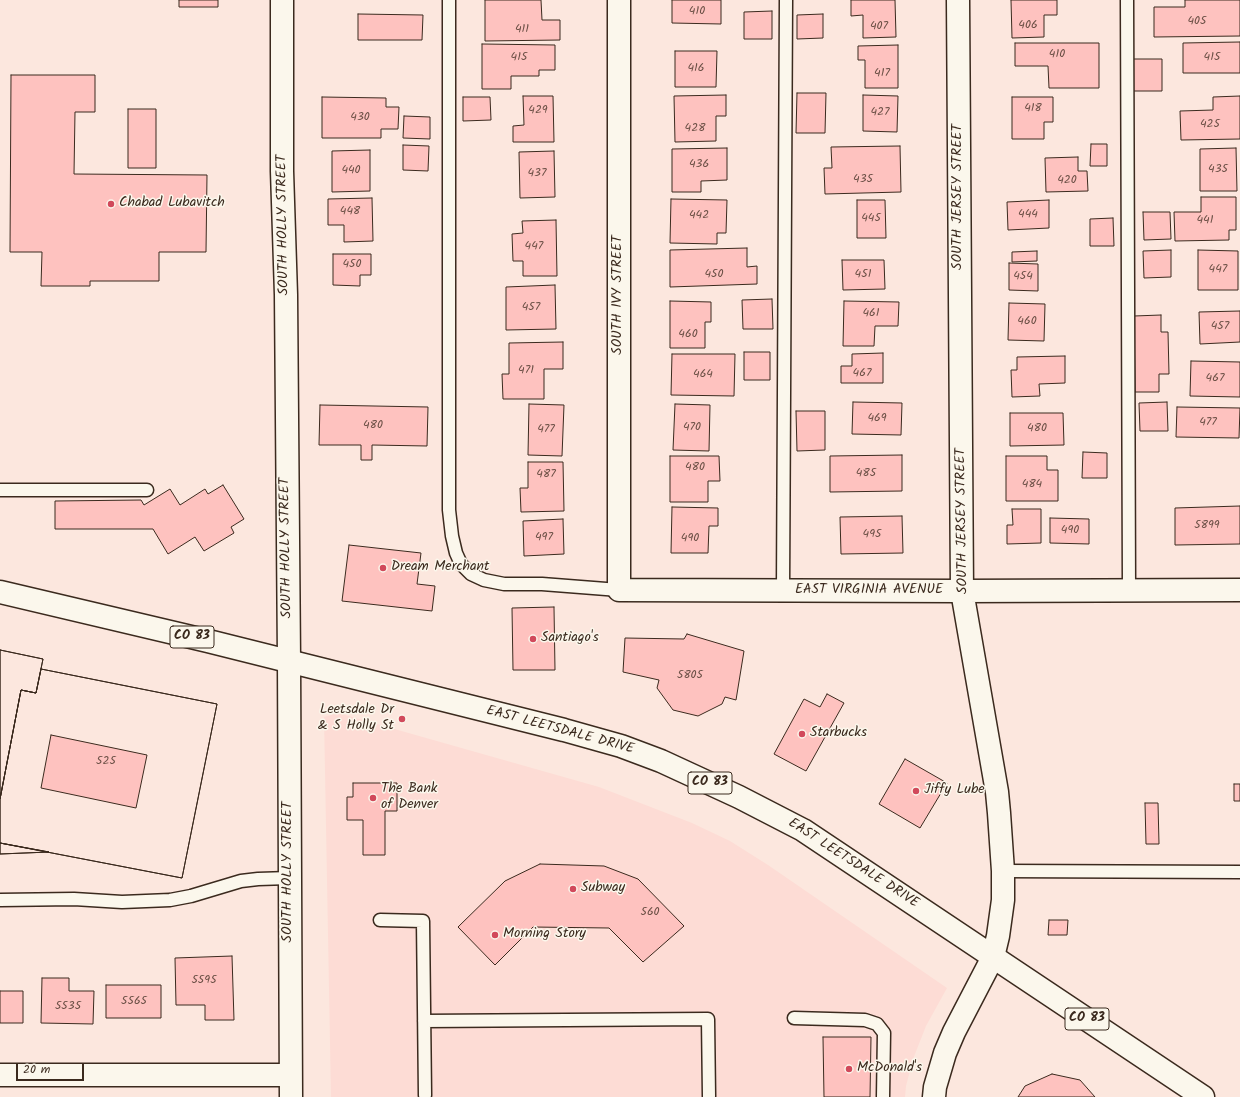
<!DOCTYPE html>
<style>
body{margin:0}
#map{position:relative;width:1240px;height:1097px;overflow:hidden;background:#fce7de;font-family:Kalam,sans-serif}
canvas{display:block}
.scale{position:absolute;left:16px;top:1063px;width:68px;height:18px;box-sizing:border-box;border:2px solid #3b2a1e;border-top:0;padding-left:5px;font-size:12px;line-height:14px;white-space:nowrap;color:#3b2a1e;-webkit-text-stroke:3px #fbf7ec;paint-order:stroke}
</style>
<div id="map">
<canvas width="1240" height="1097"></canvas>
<div class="scale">20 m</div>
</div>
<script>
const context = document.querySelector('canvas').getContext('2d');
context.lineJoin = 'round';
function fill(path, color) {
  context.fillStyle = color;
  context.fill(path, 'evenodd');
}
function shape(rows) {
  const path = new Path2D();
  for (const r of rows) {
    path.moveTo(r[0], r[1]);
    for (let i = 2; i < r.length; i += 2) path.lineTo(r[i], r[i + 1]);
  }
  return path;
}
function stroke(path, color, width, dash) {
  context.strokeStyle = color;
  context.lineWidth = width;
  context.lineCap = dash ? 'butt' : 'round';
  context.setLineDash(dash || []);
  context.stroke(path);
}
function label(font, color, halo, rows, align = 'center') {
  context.font = font + ' Kalam,sans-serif';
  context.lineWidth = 3;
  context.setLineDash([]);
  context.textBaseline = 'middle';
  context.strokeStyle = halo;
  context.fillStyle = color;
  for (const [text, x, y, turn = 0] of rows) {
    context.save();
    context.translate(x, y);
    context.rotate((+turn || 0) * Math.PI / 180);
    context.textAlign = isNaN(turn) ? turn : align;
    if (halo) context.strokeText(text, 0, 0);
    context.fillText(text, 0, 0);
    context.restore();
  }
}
const built = shape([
 [338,713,599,787,692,823,730,841,768,865,947,988,926,1026,913,1059,906,1086,905,1097,331,1097,324,717]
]);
const building = shape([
 [179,0,218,0,218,7,179,7,179,0],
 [485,0,541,0,542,20,560,20,560,40,485,41,485,0],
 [672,0,721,0,721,24,672,23,672,0],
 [851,0,895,0,896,37,863,38,863,15,851,16,851,0],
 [1011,0,1057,0,1057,15,1044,15,1044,37,1012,38,1011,0],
 [1185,0,1240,0,1240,36,1154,37,1154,7,1185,7,1185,0],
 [772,11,772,39,744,39,744,12,772,11],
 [358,14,423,15,422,40,358,40,358,14],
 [823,14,823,38,797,39,797,15,823,14],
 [1240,42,1240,73,1183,73,1183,43,1240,42],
 [1015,43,1099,43,1099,88,1049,88,1048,66,1015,66,1015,43],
 [482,44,555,45,555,70,539,70,539,76,511,76,511,89,482,89,482,44],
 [898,45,898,88,865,88,865,60,858,60,858,46,898,45],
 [675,51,717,51,716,87,675,87,675,51],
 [1128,59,1162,59,1162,91,1129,91,1128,59],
 [11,75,95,75,95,112,75,112,74,174,207,175,206,252,159,252,159,281,90,281,90,286,41,286,42,252,10,252,11,75],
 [797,93,826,93,825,133,796,133,797,93],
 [726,95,726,116,716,116,716,141,675,142,674,96,726,95],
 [863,95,898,96,897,132,863,131,863,95],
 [523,96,553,96,554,142,513,142,513,126,524,125,523,96],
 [1240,96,1240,139,1181,140,1180,111,1213,110,1213,97,1240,96],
 [322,97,386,98,386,107,399,107,398,129,381,129,381,138,322,138,322,97],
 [463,97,490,97,491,120,463,121,463,97],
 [1012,97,1053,97,1053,122,1044,122,1044,139,1012,139,1012,97],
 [128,109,156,109,156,168,128,168,128,109],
 [404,116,430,117,430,139,403,138,404,116],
 [1091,144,1107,144,1107,166,1090,166,1091,144],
 [403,145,429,146,428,171,403,170,403,145],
 [900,146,901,192,825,194,824,168,832,168,831,147,900,146],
 [727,148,727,180,701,181,701,192,672,192,672,149,727,148],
 [1236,148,1237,191,1200,191,1200,149,1236,148],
 [370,150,370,191,332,192,332,151,370,150],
 [554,151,555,197,520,198,519,152,554,151],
 [1078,157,1078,171,1087,171,1088,191,1046,192,1045,158,1078,157],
 [1201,197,1236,197,1236,230,1229,230,1229,240,1175,241,1174,212,1201,212,1201,197],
 [372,198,373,241,344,242,344,225,328,225,328,199,372,198],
 [671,199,727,200,726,233,717,233,717,244,670,243,671,199],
 [857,200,885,200,886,238,857,238,857,200],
 [1049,200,1049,228,1008,230,1007,202,1049,200],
 [1143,212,1170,212,1171,239,1144,240,1143,212],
 [1113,218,1114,246,1090,246,1090,219,1113,218],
 [556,220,557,276,523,276,523,261,513,261,512,234,523,233,522,221,556,220],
 [747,248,747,267,757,266,757,284,670,287,670,250,747,248],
 [1171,250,1171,277,1144,278,1143,251,1171,250],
 [1198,250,1238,251,1238,290,1198,290,1198,250],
 [1037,251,1037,261,1012,262,1012,252,1037,251],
 [333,254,371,254,371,275,360,275,360,286,333,285,333,254],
 [842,260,884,260,885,289,843,290,842,260],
 [1009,263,1038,264,1038,291,1009,290,1009,263],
 [555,285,556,329,506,330,506,287,555,285],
 [772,299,773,329,743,329,742,300,772,299],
 [670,301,711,302,711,322,705,322,705,348,670,348,670,301],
 [844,301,899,302,898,326,875,326,874,346,843,346,844,301],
 [1009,303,1045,304,1044,341,1008,340,1009,303],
 [1240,311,1240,342,1200,344,1199,312,1240,311],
 [1161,315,1161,332,1168,332,1169,374,1159,374,1159,392,1135,392,1134,316,1161,315],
 [563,342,563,369,544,369,544,399,503,399,502,374,509,374,509,343,563,342],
 [744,352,770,352,770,380,744,380,744,352],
 [883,353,883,383,841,383,841,366,852,366,852,354,883,353],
 [672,354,735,354,734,396,671,395,672,354],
 [1065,356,1065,383,1039,384,1040,396,1012,397,1011,370,1017,370,1017,357,1065,356],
 [1191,361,1240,362,1240,397,1190,396,1191,361],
 [853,402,902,403,901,435,852,434,853,402],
 [1167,402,1168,431,1140,431,1139,403,1167,402],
 [529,404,564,405,562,456,528,455,529,404],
 [675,404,710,405,709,451,673,450,675,404],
 [320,405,428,407,427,446,372,445,372,460,361,460,361,445,319,445,320,405],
 [1177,407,1240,408,1239,438,1176,437,1177,407],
 [796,411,825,411,825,450,797,451,796,411],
 [1010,413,1063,413,1064,445,1010,446,1010,413],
 [1083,452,1107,453,1107,478,1082,478,1083,452],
 [902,455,902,491,830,492,830,456,902,455],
 [670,456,719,456,720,481,708,481,708,502,670,502,670,456],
 [1006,456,1047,456,1047,470,1058,470,1058,501,1006,501,1006,456],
 [528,462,563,462,564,511,521,512,520,488,528,488,528,462],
 [223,485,244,519,231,527,234,533,204,551,195,537,168,554,153,529,55,529,55,501,141,500,144,505,170,489,180,505,205,489,208,494,223,485],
 [1240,506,1240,544,1175,545,1175,508,1240,506],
 [672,507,718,508,718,526,709,526,708,553,671,553,672,507],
 [1012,509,1041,509,1041,543,1007,544,1007,525,1013,525,1012,509],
 [902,516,903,553,841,554,840,517,902,516],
 [1050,518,1089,519,1089,544,1050,543,1050,518],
 [563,519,564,554,524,556,523,521,563,519],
 [349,545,421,553,417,584,435,586,432,611,342,601,349,545],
 [554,607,555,670,513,670,512,608,554,607],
 [687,634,744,651,736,700,725,697,722,704,698,716,673,710,657,688,659,680,623,672,625,638,684,639,687,634],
 [0,650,43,659,36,693,21,690,0,799,0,650],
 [0,650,43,659,36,693,21,690,0,799,0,650],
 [41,669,217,704,182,878,0,843,0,799,21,690,36,693,41,669],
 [51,735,147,755,136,808,41,788,51,735],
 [41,669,217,704,182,878,0,843,0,799,21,690,36,693,41,669],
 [827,694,844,703,806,771,774,754,804,699,820,707,827,694],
 [905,759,947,783,920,828,879,804,905,759],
 [353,783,397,783,397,811,385,811,385,855,363,855,363,820,347,820,347,797,353,797,353,783],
 [1234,784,1240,784,1240,801,1234,801,1234,784],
 [1145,803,1158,803,1159,844,1146,844,1145,803],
 [0,843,49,852,0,854,0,843],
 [0,843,49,852,0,854,0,843],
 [540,864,604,866,638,879,684,926,643,962,609,928,533,927,495,965,458,927,505,881,540,864],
 [1049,920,1068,920,1067,935,1048,935,1049,920],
 [232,956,234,1020,205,1020,205,1005,176,1005,175,958,232,956],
 [42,978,69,978,69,991,94,991,93,1024,41,1023,42,978],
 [106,985,161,985,161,1018,106,1018,106,985],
 [0,991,23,991,23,1023,0,1023,0,991],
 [823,1037,871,1037,870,1097,824,1097,823,1037],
 [1052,1074,1080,1080,1095,1097,1018,1097,1025,1086,1052,1074]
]);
const lane = shape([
 [449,0,449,510,452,536,456,553,461,564,471,574,484,580,504,584,542,584,619,590],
 [1127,0,1129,590],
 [0,490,147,490],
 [783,590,786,0],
 [1003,871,1240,872],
 [0,900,74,899,122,902,170,900,191,896,241,881,258,879,289,878],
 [380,920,423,921,425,1095],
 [794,1018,865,1020,877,1024,884,1033,883,1097],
 [424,1021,708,1019,709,1096]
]);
const street = shape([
 [619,0,619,590,962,591,958,0],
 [0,1075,290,1075],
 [934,1097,935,1087,945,1053,954,1032,993,957]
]);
const secondary = shape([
 [282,0,282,171,286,295,289,661,291,1097],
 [993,957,998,936,1003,900,1003,871,999,813,997,792,962,591,1240,590]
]);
const primary = shape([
 [0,592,208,641,564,730,621,746,661,761,739,797,803,830,1203,1097]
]);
const markers = [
 [111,204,4,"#d1495b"],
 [383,568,4,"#d1495b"],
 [533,639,4,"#d1495b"],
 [402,719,4,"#d1495b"],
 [802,734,4,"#d1495b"],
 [916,791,4,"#d1495b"],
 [373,798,4,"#d1495b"],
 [573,889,4,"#d1495b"],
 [495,935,4,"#d1495b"],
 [849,1069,4,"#d1495b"]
];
const numberNames = [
 ["410",697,12],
 ["405",1197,22],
 ["406",1028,26],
 ["407",879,27],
 ["411",522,30],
 ["410",1057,55],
 ["415",519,58],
 ["415",1212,58],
 ["416",696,69],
 ["417",882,74],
 ["418",1033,109],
 ["429",538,111],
 ["427",880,113],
 ["430",360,118],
 ["425",1210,125],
 ["428",695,129],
 ["436",699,165],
 ["435",1218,170],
 ["440",351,171],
 ["437",537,174],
 ["435",863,180],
 ["420",1067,181],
 ["448",350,212],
 ["444",1028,215],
 ["442",699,216],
 ["445",871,219],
 ["441",1205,221],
 ["447",534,247],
 ["450",352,265],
 ["447",1218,270],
 ["450",714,275],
 ["451",863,275],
 ["454",1023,277],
 ["457",531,308],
 ["461",871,314],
 ["460",1027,322],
 ["457",1220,327],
 ["460",688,335],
 ["471",526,371],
 ["467",862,374],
 ["464",703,375],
 ["467",1215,379],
 ["469",877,419],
 ["477",1208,423],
 ["480",373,426],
 ["470",692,428],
 ["480",1037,429],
 ["477",546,430],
 ["480",695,468],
 ["485",866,474],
 ["487",546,475],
 ["484",1032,485],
 ["5899",1207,526],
 ["490",1070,531],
 ["495",872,535],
 ["497",544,538],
 ["490",690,539],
 ["5805",690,676],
 ["525",106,762],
 ["560",650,913],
 ["5595",204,981],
 ["5565",134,1002],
 ["5535",68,1007]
];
const shields = [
 [192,637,44],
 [710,783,44],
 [1087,1019,44]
];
const shieldNames = [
 ["CO 83",192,637],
 ["CO 83",710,783],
 ["CO 83",1087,1019]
];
const streetNames = [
 ["SOUTH JERSEY STREET",959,197,-90],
 ["SOUTH HOLLY STREET",284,225,-91],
 ["SOUTH IVY STREET",619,295,-90],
 ["SOUTH JERSEY STREET",963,521,-91],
 ["SOUTH HOLLY STREET",287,548,-91],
 ["EAST VIRGINIA AVENUE",869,591],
 ["EAST LEETSDALE DRIVE",560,731,15],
 ["EAST LEETSDALE DRIVE",853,864,33],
 ["SOUTH HOLLY STREET",289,872,-90]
];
const poiNames = [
 ["Chabad Lubavitch",119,204],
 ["Dream Merchant",391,568],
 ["Santiago's",541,639],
 ["Leetsdale Dr",394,711,"right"],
 ["& S Holly St",394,727,"right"],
 ["Starbucks",810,734],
 ["The Bank",381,790],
 ["of Denver",381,806],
 ["Jiffy Lube",924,791],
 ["Subway",581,889],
 ["Morning Story",503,935],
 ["McDonald's",857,1069]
];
fill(built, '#fddcd5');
fill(building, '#fec2bf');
stroke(building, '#3b2a1e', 1);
stroke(lane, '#3b2a1e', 15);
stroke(street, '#3b2a1e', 25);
stroke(secondary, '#3b2a1e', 25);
stroke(primary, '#3b2a1e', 25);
stroke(lane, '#fbf7ec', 12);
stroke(street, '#fbf7ec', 22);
stroke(secondary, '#fbf7ec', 22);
stroke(primary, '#fbf7ec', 22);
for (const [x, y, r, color] of markers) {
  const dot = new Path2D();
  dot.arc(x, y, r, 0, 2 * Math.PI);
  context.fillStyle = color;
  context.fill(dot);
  stroke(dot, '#fbf7ec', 1.5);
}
label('12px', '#6c5046', null, numberNames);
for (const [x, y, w] of shields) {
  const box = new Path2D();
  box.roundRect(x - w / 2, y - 11, w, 22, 3);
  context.fillStyle = '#fbf7ec';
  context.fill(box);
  stroke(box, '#3b2a1e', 1);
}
label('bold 13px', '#3b2a1e', null, shieldNames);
label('14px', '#3b2a1e', '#fbf7ec', streetNames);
label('14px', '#3b2a1e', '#fbf7ec', poiNames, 'left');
</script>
